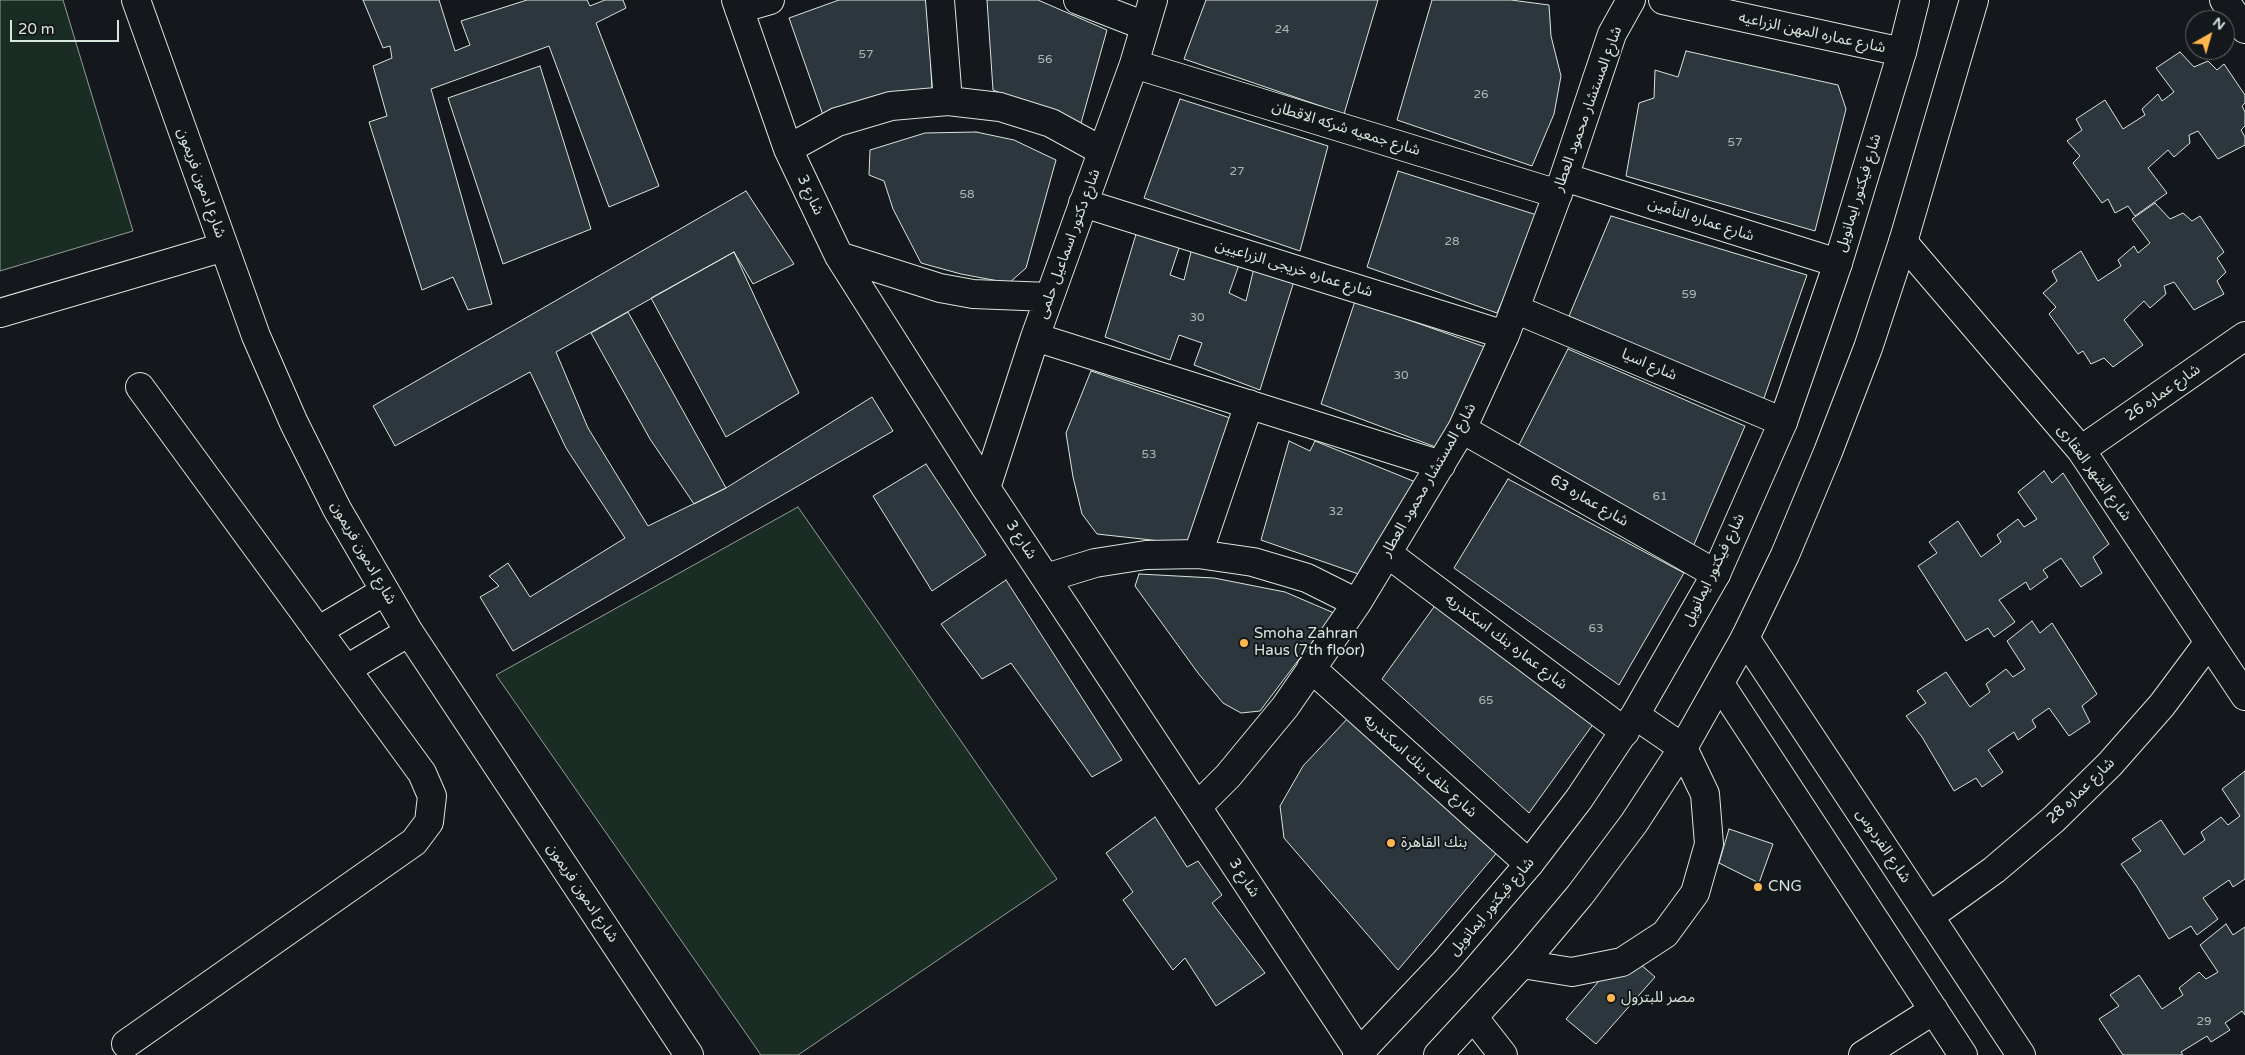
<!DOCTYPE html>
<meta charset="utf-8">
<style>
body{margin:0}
#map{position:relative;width:2245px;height:1055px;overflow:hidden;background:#14181c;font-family:"Varela Round",sans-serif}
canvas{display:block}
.north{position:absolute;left:2185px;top:10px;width:50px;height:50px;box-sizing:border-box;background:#14181c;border:1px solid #626a69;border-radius:50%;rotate:38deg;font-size:14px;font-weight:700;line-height:20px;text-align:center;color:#d8e6dc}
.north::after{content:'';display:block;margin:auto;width:18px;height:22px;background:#ffb74d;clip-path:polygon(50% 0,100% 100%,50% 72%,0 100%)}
.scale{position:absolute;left:10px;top:20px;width:109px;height:22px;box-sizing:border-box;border:2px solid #d8e6dc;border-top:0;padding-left:6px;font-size:15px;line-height:18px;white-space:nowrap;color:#d8e6dc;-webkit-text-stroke:4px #14181c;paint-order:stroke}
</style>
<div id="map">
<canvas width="2245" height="1055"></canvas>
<div class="north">N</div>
<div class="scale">20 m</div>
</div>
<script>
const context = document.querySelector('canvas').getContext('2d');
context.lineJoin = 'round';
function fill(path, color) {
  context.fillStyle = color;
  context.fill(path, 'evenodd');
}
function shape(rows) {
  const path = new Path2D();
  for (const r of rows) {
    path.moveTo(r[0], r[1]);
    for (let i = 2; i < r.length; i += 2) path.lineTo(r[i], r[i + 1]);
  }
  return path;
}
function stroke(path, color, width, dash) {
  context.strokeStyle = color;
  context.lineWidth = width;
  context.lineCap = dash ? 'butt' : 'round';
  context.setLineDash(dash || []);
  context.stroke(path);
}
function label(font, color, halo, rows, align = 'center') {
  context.font = font + ' "Varela Round","Noto Sans Arabic",sans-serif';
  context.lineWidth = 4;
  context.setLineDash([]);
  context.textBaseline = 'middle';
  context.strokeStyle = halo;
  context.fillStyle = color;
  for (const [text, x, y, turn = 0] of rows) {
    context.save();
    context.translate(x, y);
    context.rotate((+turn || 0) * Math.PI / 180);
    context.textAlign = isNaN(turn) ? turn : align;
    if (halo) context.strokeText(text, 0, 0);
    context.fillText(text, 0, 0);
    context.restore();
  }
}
const green = shape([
 [0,0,63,0,133,231,0,271,0,0],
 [798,507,1057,879,798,1055,761,1055,496,675,798,507]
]);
const building = shape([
 [363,0,439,0,455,51,470,45,461,21,527,0,587,0,590,6,605,0,623,0,626,8,596,23,659,186,609,207,549,46,431,89,492,304,468,310,453,277,422,290,369,122,387,116,373,66,392,58,390,46,383,48,363,0],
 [839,0,928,0,932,92,824,118,789,18,839,0],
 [987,0,1038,0,1107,30,1081,123,993,90,987,0],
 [1206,0,1378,0,1344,114,1184,59,1206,0],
 [1432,0,1511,0,1549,5,1551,36,1561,76,1554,114,1532,166,1397,120,1432,0],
 [1686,51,1838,85,1846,109,1815,231,1626,176,1639,103,1654,98,1655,70,1678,77,1686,51],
 [2180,52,2194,67,2208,61,2217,70,2224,64,2245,95,2245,103,2242,106,2245,112,2245,126,2241,130,2245,137,2245,145,2218,159,2198,131,2189,135,2190,143,2174,157,2168,150,2148,168,2167,193,2135,216,2128,206,2115,213,2108,199,2102,203,2073,163,2080,156,2067,141,2082,130,2076,119,2105,100,2123,129,2145,115,2142,109,2158,94,2162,101,2174,92,2156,68,2180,52],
 [540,66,591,229,503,264,448,98,540,66],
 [1180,99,1328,146,1300,251,1144,198,1180,99],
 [976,132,1014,140,1056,160,1026,268,1009,283,961,274,921,263,893,209,884,181,869,175,870,150,925,133,976,132],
 [1398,171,1540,216,1497,313,1367,267,1398,171],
 [746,191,794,264,753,284,734,252,556,352,588,428,648,526,726,488,872,397,893,431,513,651,480,597,499,586,489,576,508,563,530,597,625,538,566,448,530,372,395,446,373,406,746,191],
 [2155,203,2170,219,2183,213,2192,221,2200,216,2224,252,2217,258,2226,272,2217,281,2224,294,2194,310,2174,282,2164,286,2166,294,2150,308,2144,301,2124,320,2143,345,2113,367,2104,358,2091,364,2083,351,2078,354,2049,314,2056,307,2043,293,2057,281,2052,271,2081,251,2098,281,2121,266,2118,260,2134,246,2138,253,2150,243,2132,219,2155,203],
 [1611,216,1807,275,1763,401,1569,316,1611,216],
 [1137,231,1181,242,1170,275,1184,280,1192,248,1240,262,1229,293,1246,301,1254,268,1295,278,1260,390,1194,365,1202,343,1179,335,1170,360,1105,337,1137,231],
 [734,252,799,393,726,437,651,298,734,252],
 [1355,301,1485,347,1441,449,1321,404,1355,301],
 [628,312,726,488,694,504,650,439,591,333,628,312],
 [1568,349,1745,426,1692,549,1519,445,1568,349],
 [1091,371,1239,421,1197,545,1097,534,1082,514,1073,477,1066,433,1091,371],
 [1289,441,1310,451,1315,441,1418,483,1367,577,1261,540,1289,441],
 [926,464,986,555,932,591,873,496,926,464],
 [2044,471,2052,483,2063,473,2109,544,2093,557,2102,573,2081,587,2061,558,2043,570,2048,577,2030,590,2026,582,1999,600,2015,622,1994,637,1988,628,1966,641,1918,566,1937,553,1929,542,1958,521,1981,557,2001,542,1997,535,2018,519,2024,527,2037,519,2018,492,2044,471],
 [1508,479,1684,573,1619,685,1454,568,1508,479],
 [1139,574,1214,578,1285,592,1334,613,1260,711,1241,713,1223,703,1198,673,1135,586,1139,574],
 [1006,580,1122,760,1092,777,1011,663,982,679,941,624,1006,580],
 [1439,600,1594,723,1529,813,1382,679,1439,600],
 [2032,621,2040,633,2052,623,2097,694,2082,706,2090,722,2069,736,2049,708,2032,720,2036,727,2018,740,2014,732,1988,750,2003,772,1982,787,1976,778,1954,791,1922,737,1906,716,1926,703,1917,691,1946,672,1970,707,1990,692,1986,684,2006,669,2013,677,2025,669,2007,641,2032,621],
 [1350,716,1500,849,1398,970,1284,838,1280,806,1303,766,1350,716],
 [2245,771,2245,879,2233,887,2229,880,2203,898,2218,919,2197,935,2191,926,2169,939,2136,885,2121,864,2141,851,2132,839,2161,820,2184,855,2205,840,2201,832,2221,817,2228,825,2240,816,2222,789,2245,771],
 [1155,817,1187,867,1198,861,1222,895,1212,903,1265,973,1216,1006,1185,958,1173,970,1123,900,1133,892,1106,853,1155,817],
 [1729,829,1773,844,1759,883,1719,863,1729,829],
 [2226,924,2233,935,2245,927,2245,1015,2242,1011,2225,1023,2230,1030,2211,1042,2207,1036,2181,1052,2183,1055,2123,1055,2099,1019,2119,1006,2110,995,2139,975,2162,1009,2183,995,2179,988,2199,972,2206,979,2218,972,2200,945,2226,924],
 [1625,951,1655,977,1596,1044,1566,1019,1625,951]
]);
const minor = shape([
 [136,0,256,336,294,423,337,509,409,632,689,1055],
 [736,0,788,149,839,256,986,488,1359,1052],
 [940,0,948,101],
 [1078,0,1145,26],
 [1663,0,1902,52],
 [2224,0,2245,29],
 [739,9,770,0],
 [1134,64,1558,194],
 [788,149,837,122,891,106,948,101,1000,107,1051,123,1102,151],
 [1564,177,1838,263],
 [1083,203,1505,335],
 [1903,242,2081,450,2245,696],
 [839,256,940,288,973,294,1049,297],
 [1515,309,1783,422],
 [0,313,224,247],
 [1035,337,1441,465],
 [1462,429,1716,574],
 [2081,450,2245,336],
 [986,488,1035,337,1134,64,1153,0],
 [1387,553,1625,732],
 [1198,554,1249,404],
 [1046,578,1095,563,1146,555,1198,554,1253,562,1307,578,1357,603],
 [318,631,385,591],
 [1745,638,2021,1055],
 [1311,668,1529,864],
 [347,669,409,632],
 [1720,684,1963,1055],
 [1197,807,1228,776,1285,707,1357,603,1462,429,1505,335,1564,177,1612,34,1631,0],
 [1930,916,1994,870,2054,819,2110,764,2162,705,2209,642],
 [1522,964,1572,972,1622,962,1665,934,1695,893,1709,844,1705,794,1683,748],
 [1474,1018,1503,1055],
 [126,1044,414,842,429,822,432,796,422,773,140,387],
 [1863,1055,1934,1010]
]);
const major = shape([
 [1635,715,1683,748],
 [1357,1055,1445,962,1529,864,1579,799,1635,715,1716,574,1783,422,1816,327,1838,263,1902,52,1915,0],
 [1438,1055,1522,964,1580,895,1634,823,1683,748,1745,638,1785,555,1828,452,1868,348,1903,242,1974,0]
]);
const markers = [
 [1244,643,5,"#ffb74d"],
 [1391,843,5,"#ffb74d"],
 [1758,887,5,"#ffb74d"],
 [1611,998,5,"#ffb74d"]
];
const numberNames = [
 ["24",1282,30],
 ["57",866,55],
 ["56",1045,60],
 ["26",1481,95],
 ["57",1735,143],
 ["27",1237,172],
 ["58",967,195],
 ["28",1452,242],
 ["59",1689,295],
 ["30",1197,318],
 ["30",1401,376],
 ["53",1149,455],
 ["61",1660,497],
 ["32",1336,512],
 ["63",1596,629],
 ["65",1486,701],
 ["29",2204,1022]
];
const streetNames = [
 ["شارع عماره المهن الزراعيه",1812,33,12],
 ["شارع المستشار محمود العطار",1588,109,-70],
 ["شارع جمعيه شركه الاقطان",1346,129,17],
 ["شارع ادمون فريمون",201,183,70],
 ["شارع فيكتور ايمانويل",1859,193,-73],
 ["شارع 3",810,195,65],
 ["شارع عماره التأمين",1701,220,18],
 ["شارع دكتور اسماعيل حلمى",1069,244,-70],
 ["شارع عماره خريجى الزراعيين",1294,269,17],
 ["شارع اسيا",1649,365,23],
 ["شارع عماره 26",2163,393,-35],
 ["شارع الشهر العقارى",2094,473,54],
 ["شارع المستشار محمود العطار",1429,480,-60],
 ["شارع عماره 63",1589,501,30],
 ["شارع 3",1021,540,57],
 ["شارع ادمون فريمون",363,553,60],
 ["شارع فيكتور ايمانويل",1714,570,-64],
 ["شارع عماره بنك اسكندريه",1506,642,37],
 ["شارع خلف بنك اسكندريه",1420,766,42],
 ["شارع عماره 28",2081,791,-44],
 ["شارع الفردوس",1883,846,56],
 ["شارع 3",1244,878,57],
 ["شارع ادمون فريمون",582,893,56],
 ["شارع فيكتور ايمانويل",1492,907,-50]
];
const poiNames = [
 ["Smoha Zahran",1254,634],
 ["Haus (7th floor)",1254,651],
 ["بنك القاهرة",1401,843],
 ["CNG",1768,887],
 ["مصر للبترول",1621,998]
];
fill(green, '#1a2d24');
stroke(green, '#939e99', 1);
fill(building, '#2c363c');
stroke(building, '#d8e6dc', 1);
stroke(minor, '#d8e6dc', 30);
stroke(major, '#d8e6dc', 30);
stroke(minor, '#14181c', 28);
stroke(major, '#14181c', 28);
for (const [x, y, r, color] of markers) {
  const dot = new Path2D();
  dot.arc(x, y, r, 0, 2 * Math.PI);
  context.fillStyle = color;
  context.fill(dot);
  stroke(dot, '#14181c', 2);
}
label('12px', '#adbab4', null, numberNames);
label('15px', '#d8e6dc', '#14181c', streetNames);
label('15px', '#d8e6dc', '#14181c', poiNames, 'left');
</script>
